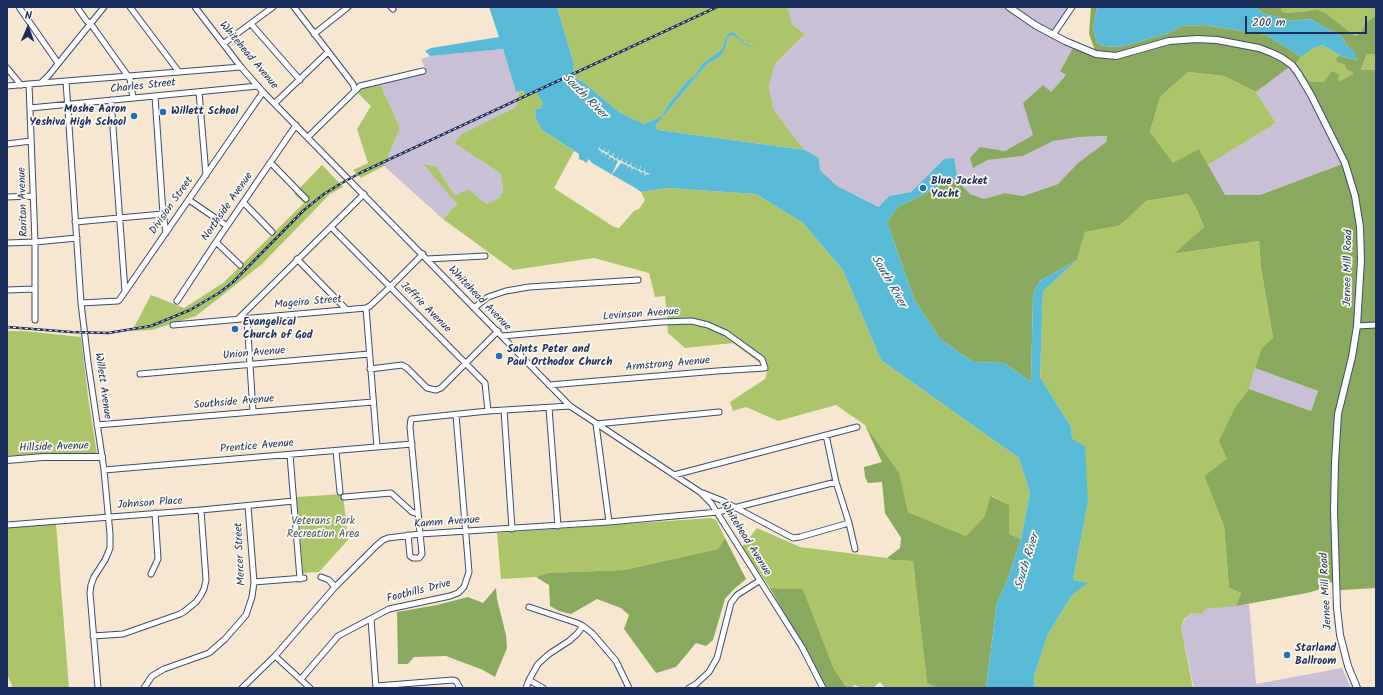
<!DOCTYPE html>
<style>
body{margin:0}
#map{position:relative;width:1383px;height:695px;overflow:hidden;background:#f7e7d1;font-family:Kalam,sans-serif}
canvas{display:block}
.frame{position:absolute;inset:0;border:8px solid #1b2f5e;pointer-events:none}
.north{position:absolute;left:8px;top:8px;width:40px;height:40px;-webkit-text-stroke:3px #fbf7ec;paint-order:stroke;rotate:2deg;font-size:11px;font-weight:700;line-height:16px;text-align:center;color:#1b2f5e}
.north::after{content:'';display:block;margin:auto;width:14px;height:18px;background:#1b2f5e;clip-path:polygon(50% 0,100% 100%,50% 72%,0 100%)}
.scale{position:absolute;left:1245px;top:16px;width:122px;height:18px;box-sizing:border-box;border:2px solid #1b2f5e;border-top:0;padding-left:5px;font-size:12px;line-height:14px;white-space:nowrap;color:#1b2f5e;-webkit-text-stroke:3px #fbf7ec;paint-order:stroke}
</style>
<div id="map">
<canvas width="1383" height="695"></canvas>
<div class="frame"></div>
<div class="north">N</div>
<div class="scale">200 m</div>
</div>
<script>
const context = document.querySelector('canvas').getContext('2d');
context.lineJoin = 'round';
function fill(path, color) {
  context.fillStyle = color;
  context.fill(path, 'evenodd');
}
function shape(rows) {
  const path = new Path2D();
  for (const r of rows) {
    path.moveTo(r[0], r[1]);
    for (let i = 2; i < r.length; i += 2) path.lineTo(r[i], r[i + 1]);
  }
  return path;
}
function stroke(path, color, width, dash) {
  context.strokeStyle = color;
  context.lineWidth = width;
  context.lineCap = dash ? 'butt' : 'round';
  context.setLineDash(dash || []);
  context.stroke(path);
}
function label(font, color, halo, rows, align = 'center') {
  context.font = font + ' Kalam,sans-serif';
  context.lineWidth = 3.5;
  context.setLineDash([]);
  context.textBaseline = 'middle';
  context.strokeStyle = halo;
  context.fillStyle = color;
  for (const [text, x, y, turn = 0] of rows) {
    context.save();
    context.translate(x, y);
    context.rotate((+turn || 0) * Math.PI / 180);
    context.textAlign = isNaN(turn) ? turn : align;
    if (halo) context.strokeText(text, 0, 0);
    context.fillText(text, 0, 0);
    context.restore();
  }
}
const industrial = shape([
 [788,7,1072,7,1053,35,1074,46,1060,70,1066,75,1051,92,1033,135,1005,151,980,147,974,167,988,160,1023,156,1052,141,1080,137,1107,136,1106,142,1078,163,1058,184,1023,196,1005,193,984,199,970,194,958,181,954,159,944,159,911,192,889,196,880,207,837,186,820,170,819,158,805,150,793,136,773,108,769,86,775,64,805,34,792,24],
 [503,49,516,92,519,92,516,107,462,134,454,143,500,173,503,188,500,198,486,204,455,196,436,166,424,164,457,204,443,219,384,166,400,128,380,84,427,73,421,59,430,56],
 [1292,65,1345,163,1260,195,1224,195,1208,165,1276,123,1256,92],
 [1255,368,1318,391,1311,411,1249,389],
 [1249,604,1256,684,1342,668,1351,688,1194,688,1181,627,1185,619,1192,613,1201,614,1206,609]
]);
const green = shape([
 [557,7,788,7,792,24,805,34,775,64,769,86,773,108,793,136,805,150,658,130,655,127,656,125,707,64,719,57,726,46,728,36,734,34,747,46,754,44,746,44,734,32,726,36,722,49,702,64,694,76,687,81,668,105,662,116,644,124,619,112,582,81,578,80,573,71,574,64],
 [1280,7,1376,7,1376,15,1364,25,1361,33,1355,36,1336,22,1305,11,1287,13,1281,11],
 [1322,45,1339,55,1336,58,1344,64,1347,70,1352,72,1353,74,1340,81,1338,79,1325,82,1309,81,1296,63,1301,57,1312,49],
 [1367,54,1376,54,1376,70,1361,71],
 [1188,72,1224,76,1256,92,1276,123,1208,165,1199,149,1173,164,1150,132,1160,97],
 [380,84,400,128,384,166,361,178,353,170,368,163,357,129,371,106,358,93,363,87],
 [536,90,543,104,541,108,535,109,536,119,542,130,574,151,554,188,614,227,619,228,634,211,639,209,645,200,641,192,667,188,756,194,803,223,843,270,881,360,1019,458,1030,493,1021,539,1009,534,1009,505,992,496,984,517,966,536,908,512,898,473,865,425,836,405,778,421,746,407,733,411,730,402,765,379,768,369,733,343,685,348,668,333,665,296,655,297,649,273,594,258,513,270,443,219,457,204,423,164,436,166,455,196,468,189,486,204,500,198,503,188,500,173,454,143,462,134,516,107,519,92],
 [322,165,343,187,330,194,262,264,196,316,152,330,132,331,151,295,184,308,223,283,304,203,294,194],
 [1188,194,1198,212,1204,227,1175,254,1259,241,1261,268,1273,338,1255,368,1249,389,1236,406,1228,459,1204,476,1224,526,1229,588,1241,593,1236,606,1206,609,1201,614,1192,613,1184,619,1181,627,1193,688,1035,688,1034,676,1048,634,1072,595,1087,583,1073,580,1088,502,1072,440,1071,427,1040,377,1043,291,1077,260,1085,232,1118,226,1126,220,1146,201],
 [7,331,24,331,81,337,88,397,97,454,50,453,7,456],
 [343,494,348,540,319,572,303,573,297,497],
 [711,518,716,520,725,538,718,549,624,570,548,573,536,577,501,579,497,533],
 [56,524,69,688,13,688,7,674,7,527],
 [757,528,800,547,887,558,891,560,913,561,927,683,937,688,885,688,880,682,873,688,861,688,855,685,851,688,847,688,834,669,803,589,770,588,742,547]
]);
const forest = shape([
 [1091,7,1097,7,1093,29,1098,44,1104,46,1120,47,1169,33,1181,26,1204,25,1267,35,1301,57,1296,63,1309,81,1324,82,1332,71,1339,75,1338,79,1340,81,1353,74,1352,72,1347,70,1344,64,1337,62,1336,58,1339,55,1343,57,1358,60,1348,47,1342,37,1310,19,1292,21,1265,14,1254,7,1282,7,1281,7,1281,11,1287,13,1317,10,1325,13,1355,36,1361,33,1364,25,1376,15,1376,54,1367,54,1361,70,1376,70,1376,588,1342,590,1336,589,1336,583,1324,582,1318,590,1307,593,1236,606,1241,593,1229,588,1224,526,1204,476,1227,459,1219,441,1236,406,1249,389,1311,411,1318,391,1255,368,1262,348,1273,338,1261,268,1259,241,1174,254,1204,227,1198,212,1188,194,1146,201,1126,220,1118,226,1085,232,1077,260,1040,281,1033,294,1031,382,1004,363,973,362,940,339,914,299,887,222,898,207,954,179,958,181,970,194,984,199,1005,193,1023,196,1058,184,1078,163,1106,142,1107,136,1080,137,1053,141,1023,156,988,160,973,168,970,158,980,147,1005,151,1033,135,1023,103,1043,85,1051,92,1066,75,1060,71,1074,46,1096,53,1089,34],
 [1292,65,1345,163,1260,195,1225,195,1199,149,1173,163,1150,132,1160,97,1188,72,1224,76,1256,92],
 [865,425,899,473,908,512,966,536,984,517,991,496,1009,505,1009,534,1021,539,1007,581,997,603,986,688,937,688,927,683,913,561,891,560,887,558,900,548,901,538,885,513,882,482,868,483,865,477,864,467,882,462],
 [725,538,746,579,733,590,725,599,713,640,706,646,696,643,676,667,656,673,624,629,629,615,621,608,597,599,571,614,559,611,550,606,549,585,536,577,548,573,624,570,718,549],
 [496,588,497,599,506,635,507,648,495,677,483,670,446,656,414,657,408,664,398,664,397,612,437,605,468,597,483,603],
 [770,588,803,589,834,669,847,688,825,688,822,680]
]);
const water = shape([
 [489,7,557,7,574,64,573,71,578,80,582,81,619,112,644,124,662,116,668,105,687,81,694,76,702,64,722,49,726,36,729,33,734,32,746,44,756,45,747,46,734,35,728,36,726,46,722,54,719,57,707,64,656,125,656,128,658,130,805,150,819,158,820,170,837,186,879,207,889,196,911,192,944,159,954,158,958,181,954,179,898,207,887,222,914,299,940,339,973,362,1004,363,1031,382,1033,294,1040,281,1077,260,1043,291,1040,377,1071,427,1072,439,1085,446,1088,502,1073,580,1088,583,1072,595,1048,634,1034,676,1035,688,986,688,997,603,1007,581,1021,539,1030,493,1019,458,881,360,843,270,803,223,756,194,667,188,641,192,637,189,592,163,589,159,586,163,584,161,579,159,579,154,542,130,536,119,535,109,541,108,543,104,536,91,526,95,524,91,516,92,503,49,430,56,425,51,431,48,499,37],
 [1097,7,1254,7,1265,14,1292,21,1310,19,1342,37,1348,47,1354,51,1358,60,1343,57,1322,45,1312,49,1301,57,1267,35,1204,25,1181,26,1169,33,1120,47,1104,46,1098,44,1093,29]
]);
const pier = shape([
 [601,144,599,148,603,151,606,147,604,151,607,153,610,149,608,154,612,156,614,152,613,157,616,159,620,155,617,159,621,161,623,157,622,161,625,163,628,160,626,164,630,165,632,162,631,166,634,168,637,164,635,168,639,170,641,165,640,170,644,172,645,167,645,172,649,174,651,170,649,175,646,174,644,177,645,173,642,172,640,175,641,172,637,170,635,173,637,170,633,168,631,172,632,168,629,166,626,170,628,166,624,164,623,168,624,164,621,163,611,176,618,161,615,159,613,162,614,159,611,157,608,160,610,156,607,154,604,157,606,154,603,152,601,155,602,152,598,149]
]);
const minor = shape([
 [19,7,58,63],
 [77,7,86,20,93,27,130,79,133,98],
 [130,7,179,72],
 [195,7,241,67,263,92,570,406,700,492,711,503,802,647,823,688],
 [294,7,353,84,355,90],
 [391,7,393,9],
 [251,24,300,80],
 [314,34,348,7],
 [1053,35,1072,7],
 [223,44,273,7],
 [7,68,21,85],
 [66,81,81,303,88,362,104,470,110,534,110,548,108,553,105,560,94,577,91,585,90,593,98,688],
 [41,83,49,75,104,7],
 [29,84,35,242,35,320],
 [7,86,41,83,241,67],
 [199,92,206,175],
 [155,96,163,214,166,233],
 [111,100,125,291],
 [275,103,328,52],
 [30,108,258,86],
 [308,137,360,86,423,71],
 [7,144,31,141],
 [271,163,306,199],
 [7,197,33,196],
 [189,200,227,226],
 [243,202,272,232],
 [75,222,163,214],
 [331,227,485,383,488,411],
 [216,242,240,265],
 [7,243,35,242,77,238],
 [297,259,346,309],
 [427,259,485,256],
 [7,290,35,289],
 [177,301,216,242,296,125],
 [81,303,118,301,120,299,263,92],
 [366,308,377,447],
 [474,308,488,297,506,291,529,287,638,280],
 [238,319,364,194],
 [247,319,253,411],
 [173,325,366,308,370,306,390,287,423,254],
 [1357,326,1376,325],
 [502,336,661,322,692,321,708,325,726,333,762,359,765,368,717,371,549,385],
 [370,369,402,365,407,368,427,388,436,390,441,388,498,331],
 [140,374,369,354],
 [549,408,558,526],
 [504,410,512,529],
 [97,425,373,402],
 [826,435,836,482,849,523,855,549],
 [336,451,340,492],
 [290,455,300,579],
 [104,470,412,444],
 [674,475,857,427],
 [703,493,723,501,793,538,800,537,849,523],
 [344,497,391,493,412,512,418,514],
 [609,522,596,424,719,412],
 [7,525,201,510,294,501],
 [408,535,410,556,413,558,419,558,422,554,410,427,411,419,488,411,570,406],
 [151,574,158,559,155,513],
 [321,577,329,580,335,587],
 [254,582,304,578],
 [529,607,577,623,583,626,592,633,616,661,629,688],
 [371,619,376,688],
 [93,636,123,634,180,614,185,611,196,602,201,595,204,589,206,580,201,510],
 [275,656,310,688],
 [301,679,338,636,389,609,450,596,458,593,464,587,469,572,456,415],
 [529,680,543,688],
 [376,686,453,680,456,681,460,688],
 [144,688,152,676,164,669,209,653,225,639,246,615,252,597,254,582,248,506],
 [242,688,275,656,335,587,376,546,383,540,388,538,420,534,609,522,718,512,836,482],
 [526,688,529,680,538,664,549,654,569,641,577,634,583,626],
 [689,688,696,684,709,672,717,658,731,603,737,595,759,581]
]);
const tertiary = shape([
 [1009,7,1035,25,1065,41,1096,54,1116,56,1169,41,1197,39,1217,40,1259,48,1272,53,1282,58,1292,65,1298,73,1311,95,1345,163,1355,196,1360,227,1361,260,1357,326,1352,357,1338,414,1335,462,1334,510,1337,608,1340,635,1348,666,1357,688],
 [7,460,43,457,102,457]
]);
const rail = shape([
 [7,327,71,332,108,333,151,326,190,310,219,293,233,282,304,210,324,194,340,184,362,172,717,7]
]);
const markers = [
 [163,112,4,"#1f6fb2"],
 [134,116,4,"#1f6fb2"],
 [923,188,4,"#1f6fb2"],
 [235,329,4,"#1f6fb2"],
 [499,356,4,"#1f6fb2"],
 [1287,655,4,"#1f6fb2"]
];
const streetNames = [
 ["Whitehead Avenue",248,56,50],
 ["Charles Street",143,87,-6],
 ["Raritan Avenue",24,202,-92],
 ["Division Street",172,206,-55],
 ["Northside Avenue",228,207,-55],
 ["Jernee Mill Road",1349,268,-89],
 ["Whitehead Avenue",479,299,46],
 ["Mageira Street",308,303,-5],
 ["Jeffrie Avenue",425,308,45],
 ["Levinson Avenue",641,315,-4],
 ["Union Avenue",254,354,-5],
 ["Armstrong Avenue",668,365,-5],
 ["Willett Avenue",102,386,82],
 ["Southside Avenue",234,403,-5],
 ["Prentice Avenue",257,447,-5],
 ["Hillside Avenue",54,448,-2],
 ["Johnson Place",150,504,-4],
 ["Kamm Avenue",447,523,-4],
 ["Whitehead Avenue",745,539,58],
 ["Mercer Street",241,554,-93],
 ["Jernee Mill Road",1327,591,-93],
 ["Foothills Drive",419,592,-14]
];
const poiNames = [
 ["Moshe Aaron",126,110,"right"],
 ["Yeshiva High School",126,123,"right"],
 ["Willett School",171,112],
 ["Blue Jacket",931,182],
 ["Yacht",931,195],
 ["Evangelical",243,323],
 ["Church of God",243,336],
 ["Saints Peter and",507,350],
 ["Paul Orthodox Church",507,363],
 ["Starland",1295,649],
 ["Ballroom",1295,662]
];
const parkNames = [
 ["Veterans Park",323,522],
 ["Recreation Area",323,535]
];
const waterNames = [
 ["South River",584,97,45],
 ["South River",888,282,60],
 ["South River",1028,562,-73]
];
fill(industrial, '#c9bfd7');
fill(green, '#acc56a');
fill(forest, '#89aa5e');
fill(water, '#58bad7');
fill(pier, '#f7e7d1');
stroke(minor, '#3c4b6f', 7);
stroke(tertiary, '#3c4b6f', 8);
stroke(minor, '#fff', 5);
stroke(tertiary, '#fff', 6);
stroke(rail, '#1b2f5e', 2.5);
stroke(rail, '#fbf7ec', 1, [3]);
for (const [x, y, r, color] of markers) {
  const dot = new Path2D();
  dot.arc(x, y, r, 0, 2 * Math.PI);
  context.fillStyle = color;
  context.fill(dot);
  stroke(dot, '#fbf7ec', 1.5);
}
label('11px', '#1b2f5e', '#fbf7ec', streetNames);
label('bold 11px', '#1b2f5e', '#fbf7ec', poiNames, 'left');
label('11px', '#465c62', '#fbf7ec', parkNames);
label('italic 12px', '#2d5982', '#fbf7ec', waterNames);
</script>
